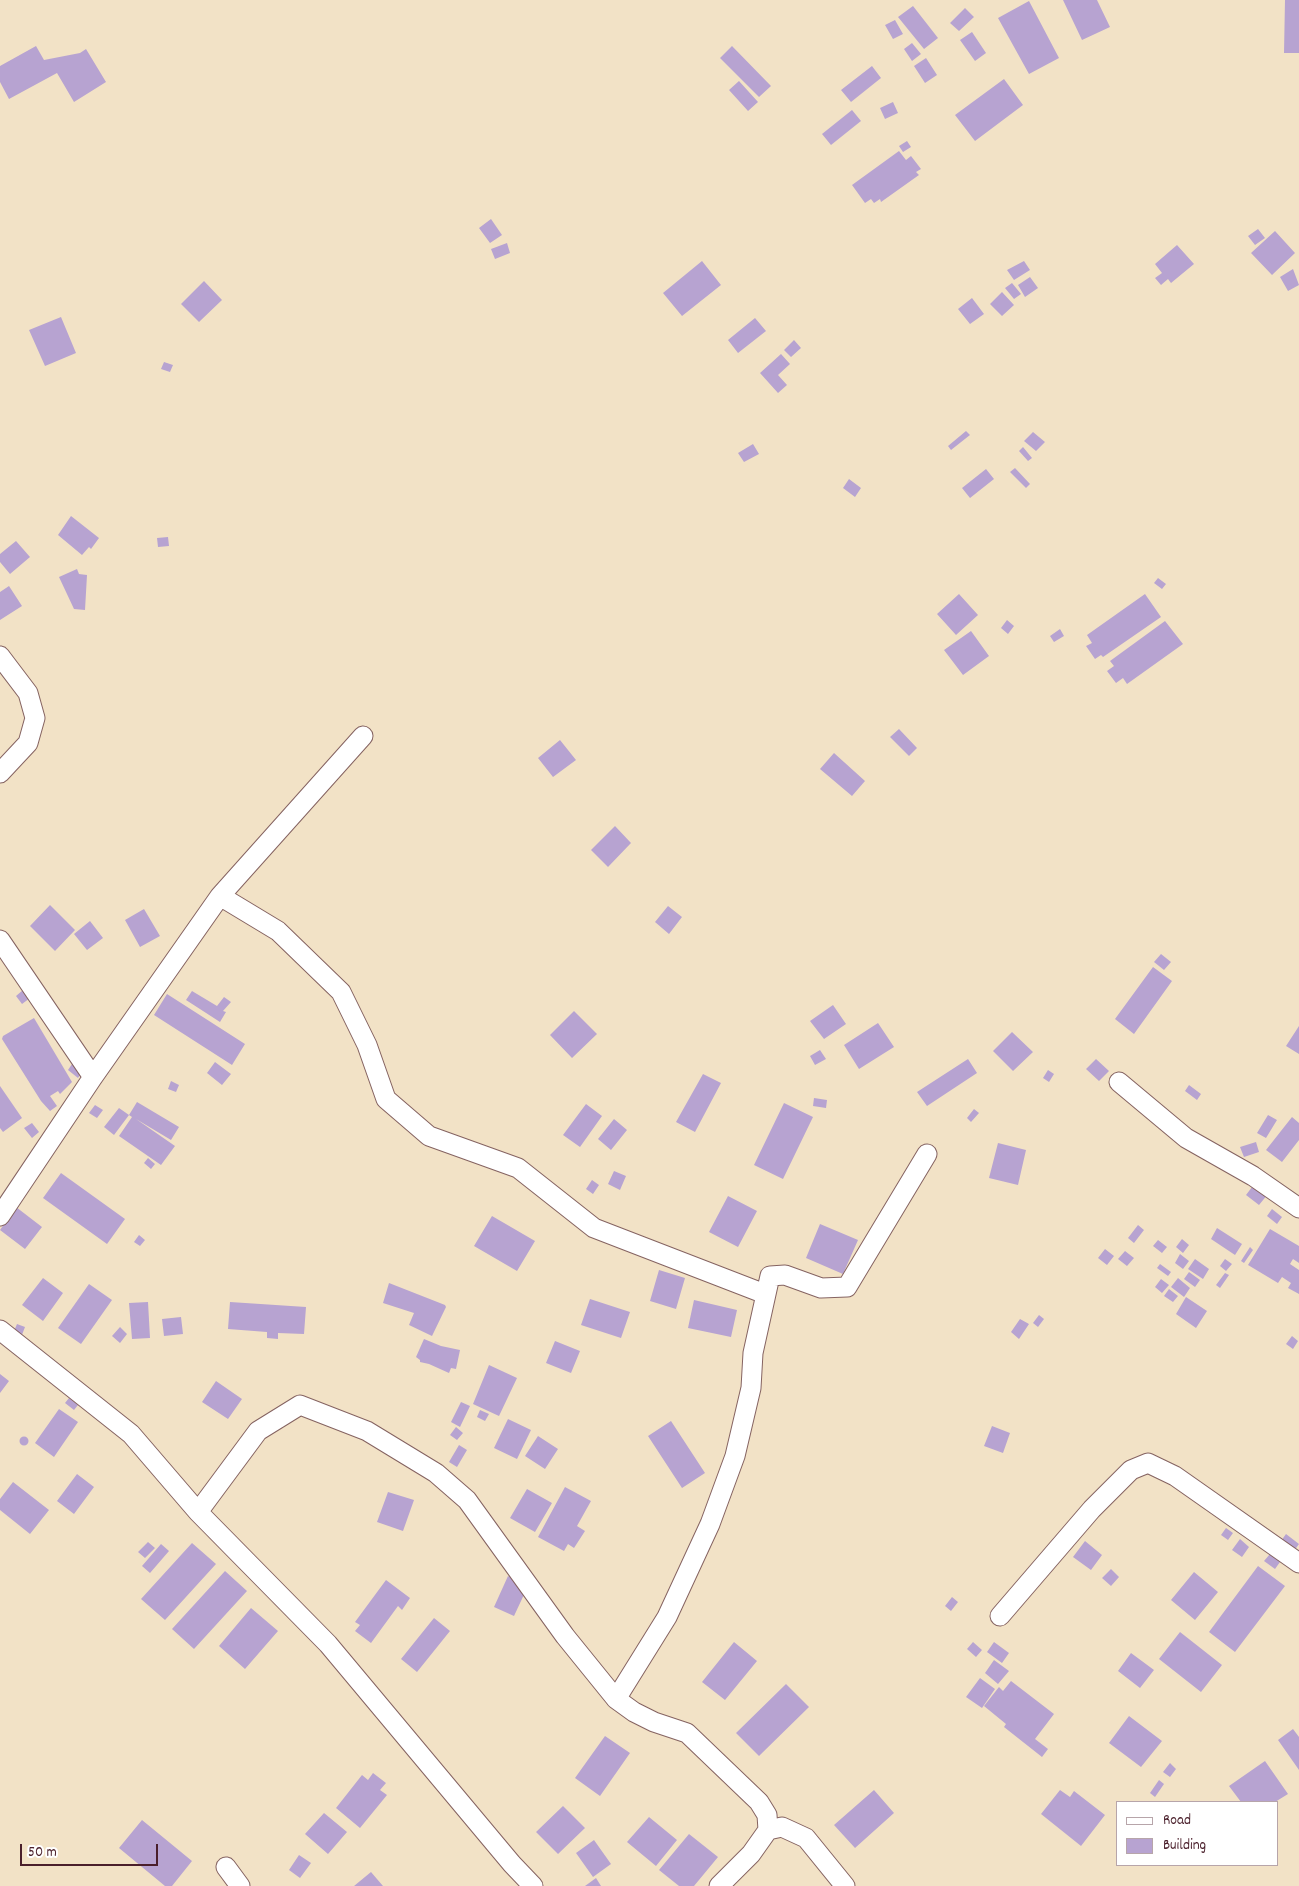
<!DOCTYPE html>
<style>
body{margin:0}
#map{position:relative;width:1299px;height:1886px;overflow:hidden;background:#f2e2c6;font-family:Dekko,sans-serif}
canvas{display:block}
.legend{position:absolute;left:1116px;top:1801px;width:162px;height:65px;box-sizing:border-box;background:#fff;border:1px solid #b7a5aa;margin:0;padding:6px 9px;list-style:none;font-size:15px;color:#4a1f2b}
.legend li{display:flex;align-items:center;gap:10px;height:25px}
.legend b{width:25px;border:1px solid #b7a5aa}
.scale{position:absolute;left:20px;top:1844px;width:138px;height:22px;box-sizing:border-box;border:2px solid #4a1f2b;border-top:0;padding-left:6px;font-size:15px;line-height:18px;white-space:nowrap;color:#4a1f2b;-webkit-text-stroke:4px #fff;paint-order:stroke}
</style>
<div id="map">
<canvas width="1299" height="1886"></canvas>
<ul class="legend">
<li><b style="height:6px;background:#fff"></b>Road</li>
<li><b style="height:14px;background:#b7a3d1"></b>Building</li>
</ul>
<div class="scale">50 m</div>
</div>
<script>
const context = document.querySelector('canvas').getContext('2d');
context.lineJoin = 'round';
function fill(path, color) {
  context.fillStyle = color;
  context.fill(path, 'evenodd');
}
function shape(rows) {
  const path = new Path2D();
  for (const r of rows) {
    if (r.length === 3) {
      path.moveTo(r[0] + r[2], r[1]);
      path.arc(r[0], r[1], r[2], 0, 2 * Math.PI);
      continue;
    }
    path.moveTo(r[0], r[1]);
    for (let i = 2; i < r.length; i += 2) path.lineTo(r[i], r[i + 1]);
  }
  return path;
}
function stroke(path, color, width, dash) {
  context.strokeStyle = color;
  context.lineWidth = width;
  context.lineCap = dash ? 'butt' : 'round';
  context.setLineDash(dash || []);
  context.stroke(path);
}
const building = shape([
 [1063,0,1097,0,1110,27,1082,40],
 [1285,0,1299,0,1299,53,1284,53],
 [1029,1,1059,58,1029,74,998,18],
 [913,6,938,38,924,49,898,17],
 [965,8,974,17,959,31,950,23],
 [895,20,903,34,893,39,885,25],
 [972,32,986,53,975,61,960,40],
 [912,43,921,54,912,61,904,49],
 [36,46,44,60,80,53,86,49,106,82,74,102,57,73,9,99,0,82,0,66],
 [732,46,771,86,759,97,720,58],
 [926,58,937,75,925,83,914,66],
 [872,66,881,78,851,102,841,90],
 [1004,79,1023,105,975,141,955,115],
 [739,81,758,102,748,111,729,90],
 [893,102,898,113,885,119,880,108],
 [852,110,861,121,831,145,822,134],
 [907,141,911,147,903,152,899,146],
 [899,151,906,160,911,156,921,169,916,172,919,175,881,202,880,199,874,203,871,199,865,203,852,185],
 [491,219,502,235,490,243,479,228],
 [1258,229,1265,238,1255,245,1248,236],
 [1275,231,1295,253,1272,275,1251,253],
 [507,243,510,253,495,259,491,249],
 [1177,245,1194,264,1171,283,1168,279,1161,285,1155,278,1162,273,1155,264],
 [702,261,721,285,682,316,663,293],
 [1024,261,1030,270,1014,280,1007,270],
 [1293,269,1299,285,1288,291,1280,277],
 [1030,277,1038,288,1025,297,1018,285],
 [204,281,222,300,199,322,181,304],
 [1012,283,1021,294,1014,299,1005,288],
 [1002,292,1014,305,1002,316,990,304],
 [972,298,984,314,970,324,958,309],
 [61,317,76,353,45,366,29,330],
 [755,318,766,331,738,353,728,340],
 [794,340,801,348,791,357,784,350],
 [781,354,790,364,778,375,787,385,778,393,760,373],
 [164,362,173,365,170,372,161,369],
 [966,431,970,435,951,450,948,446],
 [1033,432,1045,442,1036,451,1024,441],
 [753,444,759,454,744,462,738,453],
 [1023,447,1032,458,1028,461,1019,451],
 [1015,468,1030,484,1026,488,1010,472],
 [986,469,994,479,970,498,962,488],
 [849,479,861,488,855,497,843,488],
 [71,516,99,538,91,549,89,547,82,555,58,535],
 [168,537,169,546,158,547,157,538],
 [16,541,30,557,10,574,0,562,0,554],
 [77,569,79,574,87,575,85,610,74,609,59,577],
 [1158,578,1166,584,1162,589,1154,583],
 [9,586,22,606,0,620,0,592],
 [959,594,978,615,956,635,937,614],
 [1145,594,1161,617,1103,657,1101,655,1095,659,1086,646,1092,643,1087,635],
 [1007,620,1014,626,1008,634,1001,628],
 [1165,621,1183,644,1127,684,1123,678,1116,683,1107,671,1114,666,1110,661],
 [1060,629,1064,636,1054,642,1050,636],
 [971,631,989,656,963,675,944,650],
 [899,729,917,748,909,756,890,737],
 [560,740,576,760,553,777,538,758],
 [834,753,865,781,852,796,820,769],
 [615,826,631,843,608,867,591,850],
 [50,905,75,930,55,951,30,926],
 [668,906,682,917,669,934,655,922],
 [144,909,160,936,140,947,125,920],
 [90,921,103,938,87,950,74,934],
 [1161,954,1171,962,1164,970,1154,962],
 [1153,967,1172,981,1134,1034,1115,1019],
 [23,990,30,998,22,1004,16,996],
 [192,991,217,1006,224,997,231,1002,223,1011,226,1012,220,1022,186,1000],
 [167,994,245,1044,232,1065,154,1015],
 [833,1005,846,1024,824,1039,810,1021],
 [574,1011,597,1034,572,1058,550,1035],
 [34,1018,72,1082,60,1094,58,1091,50,1096,57,1106,50,1111,41,1101,2,1039,3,1036],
 [878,1023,894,1047,859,1069,844,1045],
 [1299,1026,1299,1054,1286,1046],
 [1012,1032,1033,1052,1013,1071,993,1051],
 [820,1050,826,1059,815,1065,810,1056],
 [968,1059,977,1073,927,1106,917,1092],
 [1096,1059,1109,1071,1099,1081,1086,1069],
 [74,1061,85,1068,78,1078,68,1070],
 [215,1062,231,1074,222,1085,207,1073],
 [1048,1070,1054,1074,1049,1082,1043,1078],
 [703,1074,721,1083,695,1132,676,1122],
 [171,1081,179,1085,176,1092,168,1089],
 [1189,1085,1201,1094,1197,1100,1185,1091],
 [0,1086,22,1118,3,1132,0,1128],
 [814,1098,827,1100,826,1108,813,1106],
 [137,1102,179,1127,171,1140,136,1119,175,1146,161,1165,119,1136,132,1117,129,1115],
 [784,1103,813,1117,783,1179,754,1165],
 [586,1104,602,1116,580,1147,563,1135],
 [95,1105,103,1110,97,1118,89,1113],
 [119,1108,129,1115,114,1135,104,1127],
 [974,1109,979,1113,971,1122,967,1118],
 [1268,1115,1277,1120,1266,1138,1257,1133],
 [1292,1117,1299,1123,1299,1140,1282,1162,1266,1150],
 [614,1119,627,1130,611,1150,598,1139],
 [32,1123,39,1132,32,1138,24,1128],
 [1256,1142,1259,1152,1244,1157,1240,1147],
 [998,1143,1026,1150,1018,1185,989,1178],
 [148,1158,155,1164,151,1169,144,1163],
 [614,1171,626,1176,620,1190,608,1184],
 [61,1173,125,1219,107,1244,43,1198],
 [592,1180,599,1185,593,1194,586,1189],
 [1255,1183,1268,1194,1259,1205,1246,1195],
 [728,1196,757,1211,738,1247,709,1232],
 [16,1207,42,1227,25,1249,0,1230],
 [1272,1209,1282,1217,1277,1224,1267,1216],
 [492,1216,535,1241,517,1271,474,1246],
 [820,1224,858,1240,843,1274,806,1258],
 [1138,1225,1144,1230,1134,1243,1128,1238],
 [1217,1228,1242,1244,1235,1255,1211,1239],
 [1270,1229,1299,1246,1299,1263,1293,1259,1290,1264,1299,1270,1299,1294,1288,1288,1291,1283,1282,1277,1278,1283,1248,1265],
 [139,1235,145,1240,140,1246,134,1242],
 [1182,1239,1189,1245,1183,1253,1176,1247],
 [1158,1240,1167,1247,1162,1253,1153,1246],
 [1250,1247,1253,1250,1244,1263,1241,1261],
 [1105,1249,1114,1256,1107,1265,1098,1258],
 [1125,1251,1134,1258,1127,1266,1118,1259],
 [1180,1254,1189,1261,1183,1269,1175,1263],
 [1195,1259,1209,1269,1203,1279,1188,1269],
 [1225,1259,1232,1264,1226,1271,1220,1266],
 [1160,1264,1171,1272,1168,1276,1157,1268],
 [659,1270,685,1278,676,1309,650,1301],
 [1189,1272,1200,1280,1195,1287,1184,1279],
 [1225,1273,1229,1275,1220,1288,1216,1285],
 [43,1278,63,1293,43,1321,22,1305],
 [1178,1278,1190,1288,1184,1297,1171,1287],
 [1161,1279,1169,1285,1162,1293,1155,1287],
 [389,1283,445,1305,446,1307,432,1336,409,1325,414,1313,383,1303],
 [89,1284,112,1300,81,1344,58,1328],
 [1169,1289,1178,1296,1173,1302,1164,1296],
 [1186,1297,1207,1311,1196,1328,1176,1314],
 [590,1299,630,1312,621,1338,581,1325],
 [694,1300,737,1310,731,1337,688,1328],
 [148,1302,150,1338,132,1339,129,1303],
 [230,1302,306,1307,304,1334,278,1333,278,1339,267,1338,267,1332,228,1329],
 [1039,1315,1044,1319,1038,1327,1033,1323],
 [181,1317,183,1334,164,1336,162,1319],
 [1020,1319,1029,1324,1019,1339,1011,1332],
 [17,1324,25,1327,20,1340,12,1336],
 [120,1327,127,1334,120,1343,112,1336],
 [1292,1336,1298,1341,1293,1349,1286,1344],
 [424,1339,441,1346,460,1350,456,1369,451,1368,449,1373,429,1364,420,1362,420,1360,416,1357],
 [555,1341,580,1351,571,1373,546,1363],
 [489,1365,517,1378,499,1416,473,1404],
 [0,1374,9,1381,0,1393],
 [216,1381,242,1399,228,1419,202,1402],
 [69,1398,78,1405,74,1410,65,1403],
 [461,1402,470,1406,460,1427,451,1422],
 [59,1409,78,1422,54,1457,35,1443],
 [480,1410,489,1414,485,1421,477,1417],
 [508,1419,531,1430,517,1459,494,1448],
 [671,1421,705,1473,682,1488,648,1436],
 [992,1426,1010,1433,1003,1453,984,1446],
 [456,1427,463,1433,457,1440,450,1435],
 [538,1436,558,1449,545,1469,525,1456],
 [24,1441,4.5],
 [459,1445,467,1450,457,1467,449,1462],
 [77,1474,94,1487,74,1514,57,1501],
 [13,1482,49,1510,30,1534,0,1510,0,1499],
 [565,1487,591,1501,577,1526,585,1531,574,1548,568,1544,564,1551,538,1537],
 [527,1489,552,1503,535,1532,510,1518],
 [388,1492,414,1500,403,1531,377,1522],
 [1226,1528,1233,1533,1228,1540,1221,1535],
 [1286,1534,1299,1544,1294,1551,1281,1541],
 [1240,1539,1249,1547,1242,1557,1232,1550],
 [1085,1541,1102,1555,1091,1570,1073,1557],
 [148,1542,155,1548,145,1558,138,1552],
 [192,1543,216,1564,165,1620,141,1599],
 [161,1544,169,1551,150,1573,142,1566],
 [1270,1554,1280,1562,1275,1569,1264,1561],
 [1258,1566,1285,1586,1235,1652,1209,1632],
 [1111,1569,1119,1577,1111,1586,1102,1578],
 [225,1571,247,1591,194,1649,172,1629],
 [1194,1572,1218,1592,1195,1620,1171,1600],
 [508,1576,528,1586,514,1616,494,1607],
 [386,1580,410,1598,402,1610,398,1606,371,1643,355,1631,360,1625,355,1622],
 [952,1597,958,1602,951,1611,945,1606],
 [251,1608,278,1631,245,1669,219,1646],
 [434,1618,450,1631,417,1672,401,1659],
 [1180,1632,1222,1665,1201,1692,1159,1659],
 [734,1642,757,1661,725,1700,702,1682],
 [973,1642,982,1650,976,1657,967,1649],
 [994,1642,1009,1653,1002,1663,987,1652],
 [1131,1653,1154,1670,1140,1688,1118,1671],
 [994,1660,1009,1671,998,1684,985,1673],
 [980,1678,995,1689,982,1708,966,1697],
 [1011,1681,1054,1714,1035,1739,1048,1749,1042,1757,1004,1727,1006,1724,984,1706,999,1687,1003,1691],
 [786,1684,809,1707,759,1756,736,1733],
 [1129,1716,1162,1741,1141,1767,1109,1743],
 [1293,1729,1299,1737,1299,1770,1278,1740],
 [605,1736,630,1753,600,1796,575,1778],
 [1265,1761,1288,1794,1275,1802,1241,1802,1229,1786],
 [1170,1763,1176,1769,1170,1777,1163,1772],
 [373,1773,386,1783,380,1790,387,1795,360,1828,336,1808,362,1775,368,1780],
 [1159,1780,1164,1784,1155,1797,1150,1793],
 [874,1790,894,1813,855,1848,834,1825],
 [1060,1790,1070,1797,1074,1791,1105,1815,1081,1846,1041,1814],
 [563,1806,585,1828,558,1854,536,1832],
 [324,1813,347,1832,328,1854,305,1834],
 [649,1817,677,1840,656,1866,627,1842],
 [142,1820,192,1861,172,1886,165,1886,119,1848],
 [689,1834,718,1857,694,1886,679,1886,659,1870],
 [594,1840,611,1864,593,1877,576,1853],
 [299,1855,311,1863,300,1878,289,1870],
 [371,1872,383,1886,354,1886],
 [596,1878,601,1886,585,1886]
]);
const minor = shape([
 [0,656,28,693,35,718,28,743,0,773],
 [220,896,278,931,341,992,367,1045,386,1099,429,1136,518,1168,594,1228,765,1294],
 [0,940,93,1077],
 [1119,1082,1186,1138,1253,1176,1299,1208],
 [0,1216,93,1077,220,896,363,736],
 [0,1330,131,1434,198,1512,328,1644,512,1864,533,1886],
 [198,1512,258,1431,300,1405,367,1431,436,1473,467,1500,565,1636,616,1699,634,1712,654,1722,687,1733,759,1802,767,1815,768,1830,751,1854,719,1886],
 [1000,1616,1092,1509,1131,1470,1148,1463,1175,1476,1299,1563],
 [616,1699,667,1617,710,1524,735,1456,751,1388,753,1353,770,1276,785,1275,821,1288,847,1287,927,1154],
 [768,1830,782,1827,806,1838,845,1886],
 [226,1867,240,1886]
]);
fill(building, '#b7a3d1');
stroke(minor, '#856361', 21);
stroke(minor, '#fff', 19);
</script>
